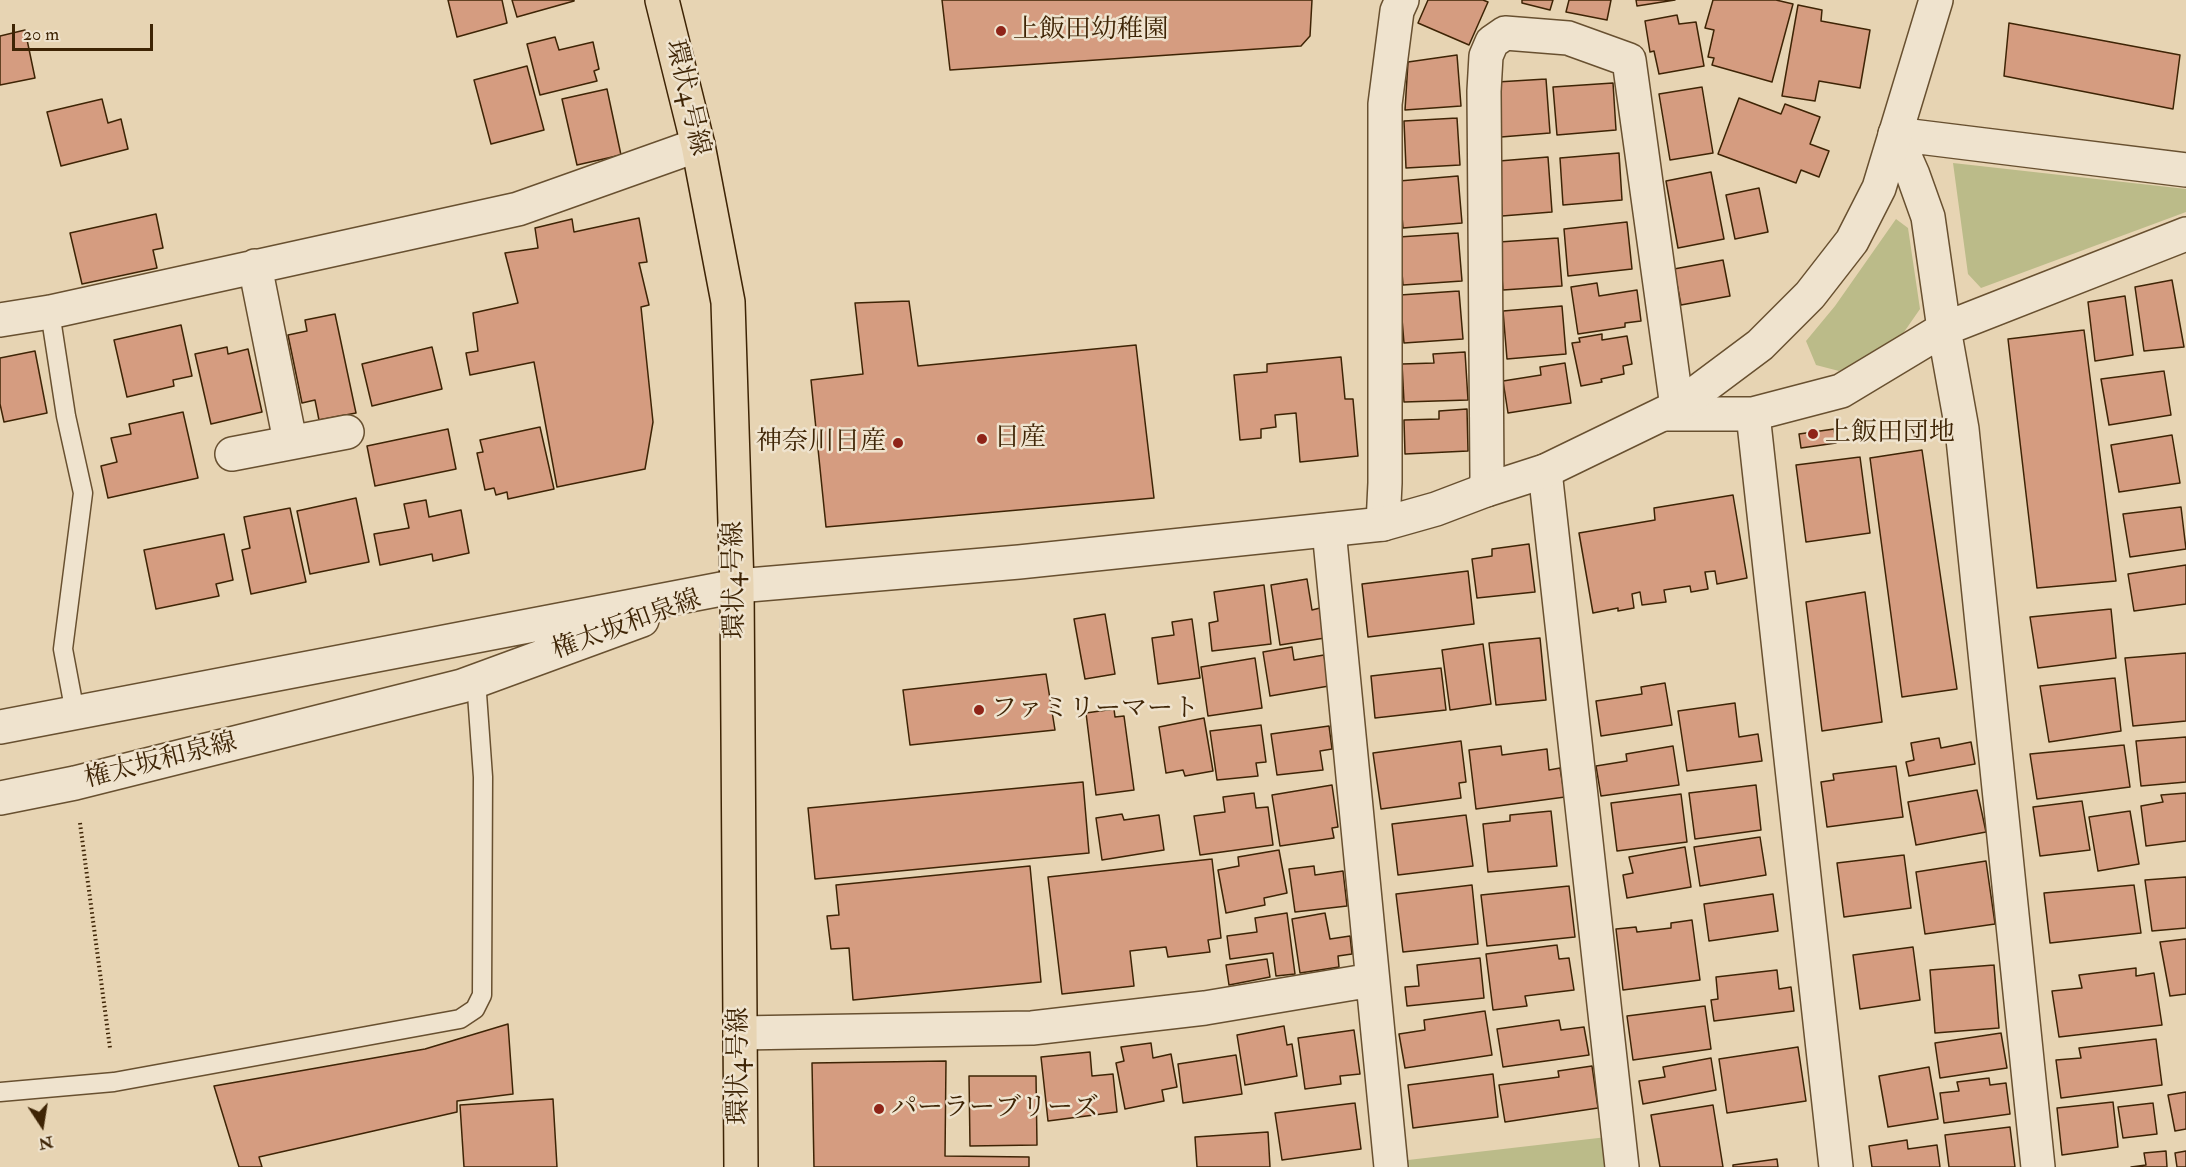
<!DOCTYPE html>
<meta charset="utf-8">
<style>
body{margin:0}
#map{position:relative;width:2186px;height:1167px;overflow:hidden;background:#e7d4b3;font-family:"IM FELL Double Pica",serif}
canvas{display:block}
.north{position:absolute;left:12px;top:1095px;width:60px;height:60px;-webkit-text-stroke:4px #efe3ce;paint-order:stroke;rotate:168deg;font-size:16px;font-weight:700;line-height:24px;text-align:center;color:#3e2405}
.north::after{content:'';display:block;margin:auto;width:21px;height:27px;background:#3e2405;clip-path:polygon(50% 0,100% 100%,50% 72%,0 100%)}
.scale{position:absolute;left:12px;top:24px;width:141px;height:27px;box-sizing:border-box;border:3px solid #3e2405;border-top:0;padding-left:8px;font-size:18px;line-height:21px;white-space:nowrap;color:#3e2405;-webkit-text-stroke:4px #efe3ce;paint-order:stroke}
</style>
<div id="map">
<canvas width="2186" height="1167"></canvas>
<div class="north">N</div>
<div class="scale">20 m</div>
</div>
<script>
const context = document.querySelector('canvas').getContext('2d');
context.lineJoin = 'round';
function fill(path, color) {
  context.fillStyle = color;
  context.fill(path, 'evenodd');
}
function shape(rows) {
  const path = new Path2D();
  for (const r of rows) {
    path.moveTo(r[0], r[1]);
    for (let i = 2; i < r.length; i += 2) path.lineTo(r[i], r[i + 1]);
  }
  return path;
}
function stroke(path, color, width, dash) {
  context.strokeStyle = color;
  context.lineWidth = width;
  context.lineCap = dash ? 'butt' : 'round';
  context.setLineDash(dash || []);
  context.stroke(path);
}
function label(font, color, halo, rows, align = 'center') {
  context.font = font + ' "IM FELL Double Pica","Noto Serif JP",serif';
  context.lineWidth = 5;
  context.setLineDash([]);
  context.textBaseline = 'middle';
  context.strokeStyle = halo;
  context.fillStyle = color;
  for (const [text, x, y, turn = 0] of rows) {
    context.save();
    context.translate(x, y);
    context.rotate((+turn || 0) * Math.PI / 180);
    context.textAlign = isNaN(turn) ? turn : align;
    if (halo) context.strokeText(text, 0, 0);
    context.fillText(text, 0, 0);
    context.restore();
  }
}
const green = shape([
 [1953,163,2186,189,2186,212,1981,288,1968,274],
 [1896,219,1908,228,1920,309,1895,345,1839,371,1816,365,1806,341,1835,306],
 [1607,1137,1611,1167,1408,1167,1408,1160]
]);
const building = shape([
 [448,0,502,0,507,23,457,37,448,0],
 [512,0,574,0,574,1,517,17,512,0],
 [942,0,1312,0,1310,36,1301,46,950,70,942,0],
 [1428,0,1483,0,1488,2,1469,45,1418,23,1428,0],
 [1522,0,1553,0,1550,10,1522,3,1522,0],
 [1569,0,1611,0,1607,20,1566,12,1569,0],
 [1636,0,1675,0,1637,6,1636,0],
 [1713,0,1776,0,1793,4,1772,82,1712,65,1714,58,1708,57,1714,30,1705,28,1713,0],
 [1798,5,1822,10,1821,21,1870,30,1860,88,1819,81,1815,101,1782,96,1798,5],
 [1677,15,1679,24,1696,22,1704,66,1659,74,1654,51,1650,52,1645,21,1677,15],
 [2009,23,2180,55,2173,109,2004,76,2009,23],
 [25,30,35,78,0,85,0,36,25,30],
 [555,37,559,50,593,42,599,69,594,71,597,81,540,95,527,44,555,37],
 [1457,55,1461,106,1405,110,1408,62,1457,55],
 [527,66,544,130,491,144,474,80,527,66],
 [1546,79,1550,133,1501,137,1497,82,1546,79],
 [1613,83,1616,130,1557,135,1553,87,1613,83],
 [1702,87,1713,153,1670,160,1659,94,1702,87],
 [607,89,621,155,577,165,562,99,607,89],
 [1739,98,1781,114,1785,104,1820,117,1810,144,1829,151,1819,177,1801,170,1796,183,1718,154,1739,98],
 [102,99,108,123,121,119,128,149,61,166,47,112,102,99],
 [1457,118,1460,165,1406,168,1404,121,1457,118],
 [1619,153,1622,200,1563,205,1560,158,1619,153],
 [1548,157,1552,212,1502,216,1499,161,1548,157],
 [1711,172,1724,239,1678,248,1666,181,1711,172],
 [1458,176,1462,223,1403,228,1399,181,1458,176],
 [1759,188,1768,232,1735,239,1726,195,1759,188],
 [156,214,163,248,153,250,157,268,82,284,70,233,156,214],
 [639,218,647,262,639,263,649,305,641,307,653,422,645,469,557,487,534,362,470,375,466,353,478,351,473,313,518,303,505,253,538,248,535,228,572,219,574,232,639,218],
 [1627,222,1632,269,1568,276,1564,229,1627,222],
 [1458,233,1462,281,1403,285,1399,237,1458,233],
 [1558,238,1562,286,1503,290,1499,242,1558,238],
 [1723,260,1730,296,1681,305,1674,269,1723,260],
 [2172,280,2184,347,2144,351,2135,287,2172,280],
 [1597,283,1599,296,1637,290,1641,321,1625,323,1625,327,1578,334,1571,287,1597,283],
 [1459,291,1463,339,1404,343,1400,295,1459,291],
 [2125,296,2133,355,2095,361,2088,302,2125,296],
 [909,301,918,366,1136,345,1154,498,826,527,811,380,863,374,855,303,909,301],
 [1562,306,1566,354,1507,359,1503,311,1562,306],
 [335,314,356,413,319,420,315,400,302,403,288,335,307,331,305,320,335,314],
 [181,325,192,376,173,380,174,386,127,397,114,340,181,325],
 [2084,330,2116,581,2037,588,2008,339,2084,330],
 [1602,334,1602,340,1627,336,1632,364,1623,366,1624,374,1601,379,1602,382,1581,386,1572,343,1580,342,1579,338,1602,334],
 [227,347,228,354,248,349,262,412,211,424,195,354,227,347],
 [432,347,442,389,372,406,362,364,432,347],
 [35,351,47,413,4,422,0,404,0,358,35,351],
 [1465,352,1468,400,1404,402,1402,364,1434,363,1433,354,1465,352],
 [1341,357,1345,399,1353,399,1358,456,1300,462,1296,413,1275,415,1276,427,1261,429,1261,438,1240,440,1234,375,1267,372,1267,364,1341,357],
 [1565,363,1571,403,1508,413,1503,381,1541,375,1540,367,1565,363],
 [2164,371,2171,415,2109,425,2101,379,2164,371],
 [1467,409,1468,451,1405,454,1404,420,1439,419,1439,411,1467,409],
 [183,412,198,478,108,498,101,466,117,462,111,438,131,434,129,424,183,412],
 [540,427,554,489,508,499,507,492,496,495,494,488,485,490,477,453,483,452,480,440,540,427],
 [448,429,456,469,375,486,367,446,448,429],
 [1834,429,1836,443,1801,448,1799,434,1834,429],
 [2172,435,2180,483,2119,492,2111,445,2172,435],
 [1922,450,1957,689,1902,697,1870,458,1922,450],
 [1860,457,1870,533,1806,542,1796,465,1860,457],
 [1733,495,1747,578,1717,584,1715,571,1705,572,1708,589,1691,592,1690,586,1664,590,1666,602,1642,605,1640,592,1632,594,1634,608,1618,611,1618,608,1593,613,1579,533,1655,520,1654,508,1733,495],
 [356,498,369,562,310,574,297,511,356,498],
 [426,500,429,517,461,510,469,553,433,561,432,554,380,565,374,534,409,528,404,504,426,500],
 [2181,507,2186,549,2130,557,2123,514,2181,507],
 [290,508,306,582,251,594,242,550,250,548,244,517,290,508],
 [224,534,233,580,216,584,219,596,156,609,144,550,224,534],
 [1529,544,1535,592,1477,598,1472,559,1492,556,1492,549,1529,544],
 [2186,565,2186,604,2134,611,2128,574,2186,565],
 [1468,571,1474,624,1368,637,1362,584,1468,571],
 [1307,579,1312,610,1320,608,1325,638,1280,645,1271,585,1307,579],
 [1264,585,1271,644,1212,651,1209,623,1218,621,1214,592,1264,585],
 [1865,592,1882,722,1822,731,1806,602,1865,592],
 [2111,609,2116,658,2038,668,2030,617,2111,609],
 [1105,614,1115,674,1085,679,1074,619,1105,614],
 [1192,619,1200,678,1158,684,1152,638,1174,635,1172,622,1192,619],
 [1540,638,1546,700,1496,705,1489,643,1540,638],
 [1483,644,1491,704,1450,710,1442,650,1483,644],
 [1292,647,1294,660,1324,655,1329,686,1270,696,1263,652,1292,647],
 [2186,653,2186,721,2133,726,2125,658,2186,653],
 [1255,658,1262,708,1208,716,1201,667,1255,658],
 [1441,668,1446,710,1375,718,1371,676,1441,668],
 [1046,674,1055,730,910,745,903,690,1046,674],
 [2115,678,2121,731,2049,742,2040,686,2115,678],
 [1665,683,1672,725,1601,736,1596,701,1642,694,1641,687,1665,683],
 [1735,703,1739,737,1758,734,1762,761,1687,771,1678,711,1735,703],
 [1114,709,1115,717,1124,716,1134,790,1096,795,1086,713,1114,709],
 [1204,718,1213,771,1185,776,1183,770,1166,773,1159,727,1204,718],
 [1261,725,1266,762,1256,763,1258,776,1217,780,1210,731,1261,725],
 [1329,726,1332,749,1320,751,1323,770,1277,775,1271,734,1329,726],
 [2186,737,2186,782,2141,786,2136,741,2186,737],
 [1939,738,1941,748,1971,742,1975,764,1909,776,1906,762,1914,760,1911,743,1939,738],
 [1461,741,1466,782,1459,783,1461,798,1381,809,1373,753,1461,741],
 [2124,745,2130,787,2037,799,2030,754,2124,745],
 [1501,746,1502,755,1547,749,1549,770,1560,768,1565,797,1476,809,1469,750,1501,746],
 [1673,746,1679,785,1601,796,1596,766,1627,761,1626,754,1673,746],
 [1896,766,1903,817,1827,827,1821,782,1834,780,1833,774,1896,766],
 [1083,782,1089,853,815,879,808,808,1083,782],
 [1332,785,1338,827,1332,828,1334,838,1280,846,1272,795,1332,785],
 [1756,785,1761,830,1695,839,1689,793,1756,785],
 [1977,790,1986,832,1916,845,1908,802,1977,790],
 [1254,793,1256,808,1268,807,1273,845,1200,855,1194,816,1225,812,1223,797,1254,793],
 [2186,793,2186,841,2146,846,2141,806,2163,802,2161,795,2186,793],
 [1681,794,1687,842,1617,851,1611,803,1681,794],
 [2082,801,2090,850,2040,856,2033,807,2082,801],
 [1551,811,1557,866,1488,872,1483,824,1510,821,1510,815,1551,811],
 [2130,811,2139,864,2098,871,2089,817,2130,811],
 [1122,814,1124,820,1159,815,1164,850,1102,860,1096,818,1122,814],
 [1466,815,1473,866,1398,875,1392,824,1466,815],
 [1760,837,1766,875,1700,886,1694,847,1760,837],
 [1685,847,1691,887,1627,898,1623,875,1633,873,1629,857,1685,847],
 [1279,850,1287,893,1264,898,1265,905,1226,913,1218,870,1239,866,1238,857,1279,850],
 [1904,855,1911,908,1844,917,1837,863,1904,855],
 [1212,859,1221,938,1208,940,1210,952,1168,957,1166,947,1130,951,1134,986,1062,994,1048,877,1212,859],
 [1986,861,1995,924,1925,934,1916,872,1986,861],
 [1030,866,1041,982,853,1000,849,948,831,949,827,916,839,915,836,885,1030,866],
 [1314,866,1315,875,1343,871,1347,906,1295,912,1289,869,1314,866],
 [2186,877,2186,928,2152,931,2145,880,2186,877],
 [1472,885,1478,944,1403,952,1396,894,1472,885],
 [2134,885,2141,933,2050,943,2044,893,2134,885],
 [1569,886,1575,937,1487,946,1481,895,1569,886],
 [1773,894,1778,931,1709,941,1704,904,1773,894],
 [1287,913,1295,974,1276,976,1273,953,1230,959,1227,936,1257,932,1255,918,1287,913],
 [1325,913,1330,939,1350,936,1352,954,1338,956,1339,967,1300,973,1292,919,1325,913],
 [1692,920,1700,980,1623,990,1616,929,1636,927,1637,932,1671,928,1671,923,1692,920],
 [2186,939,2186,994,2170,996,2160,942,2186,939],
 [1557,945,1559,959,1569,958,1574,990,1525,996,1527,1006,1493,1010,1486,954,1557,945],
 [1913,947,1920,1000,1860,1009,1853,955,1913,947],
 [1480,958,1484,998,1407,1006,1405,987,1419,986,1417,965,1480,958],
 [1267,959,1270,977,1229,985,1226,965,1267,959],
 [1994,965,1999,1028,1935,1033,1930,970,1994,965],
 [2136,968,2136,976,2154,973,2162,1025,2059,1037,2052,991,2082,988,2079,975,2136,968],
 [1777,970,1779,989,1791,987,1794,1011,1714,1021,1711,1000,1718,999,1716,977,1777,970],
 [1705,1006,1711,1049,1633,1060,1627,1016,1705,1006],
 [1485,1011,1492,1055,1405,1068,1399,1034,1425,1030,1424,1020,1485,1011],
 [1559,1020,1561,1030,1584,1027,1589,1055,1503,1067,1497,1029,1559,1020],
 [508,1024,513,1094,457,1101,457,1112,259,1157,262,1167,239,1167,214,1086,425,1049,508,1024],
 [1284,1026,1287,1045,1292,1044,1297,1076,1245,1085,1237,1035,1284,1026],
 [1354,1030,1360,1074,1340,1076,1341,1084,1305,1089,1298,1038,1354,1030],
 [2001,1033,2007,1068,1940,1078,1935,1043,2001,1033],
 [2156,1039,2162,1085,2061,1098,2056,1060,2081,1058,2079,1048,2156,1039],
 [1151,1043,1153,1058,1171,1054,1177,1087,1162,1090,1164,1101,1125,1109,1116,1063,1124,1061,1121,1047,1151,1043],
 [1798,1047,1806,1101,1727,1113,1719,1059,1798,1047],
 [1090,1052,1092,1076,1113,1074,1117,1112,1048,1121,1041,1057,1090,1052],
 [1236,1055,1242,1094,1183,1103,1178,1064,1236,1055],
 [1711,1058,1716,1090,1643,1104,1639,1081,1665,1077,1663,1067,1711,1058],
 [946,1061,945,1156,1029,1157,1029,1167,814,1167,812,1063,946,1061],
 [1592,1066,1598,1108,1505,1122,1499,1085,1559,1077,1558,1071,1592,1066],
 [1929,1067,1938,1119,1888,1127,1879,1076,1929,1067],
 [1493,1074,1498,1117,1413,1128,1408,1085,1493,1074],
 [969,1076,1036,1076,1037,1145,970,1146,969,1076],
 [1989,1078,1990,1085,2006,1083,2010,1114,1944,1123,1940,1093,1959,1091,1957,1082,1989,1078],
 [2186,1092,2186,1129,2175,1131,2168,1095,2186,1092],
 [553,1099,557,1167,464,1167,460,1105,553,1099],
 [2113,1102,2118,1147,2062,1155,2057,1108,2113,1102],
 [1355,1103,1361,1149,1282,1160,1275,1113,1355,1103],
 [2153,1103,2157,1134,2123,1138,2118,1107,2153,1103],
 [1713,1105,1723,1167,1660,1167,1651,1115,1713,1105],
 [2010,1127,2015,1167,1949,1167,1945,1135,2010,1127],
 [1268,1132,1270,1167,1197,1167,1195,1137,1268,1132],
 [1907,1140,1908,1149,1937,1145,1940,1167,1872,1167,1869,1146,1907,1140],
 [2166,1151,2167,1167,2131,1167,2146,1165,2144,1153,2166,1151],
 [2186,1151,2186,1167,2177,1167,2175,1153,2186,1151],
 [1777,1159,1778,1167,1733,1167,1733,1165,1777,1159]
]);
const path = shape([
 [80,823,110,1048]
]);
const service = shape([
 [50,312,66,416,83,493,63,649,75,713],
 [0,1092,114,1082,460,1019,475,1009,482,995,483,777,476,680]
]);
const minor = shape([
 [1895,134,1913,175,1928,217,1944,329,1962,429,2038,1167],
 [1895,134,2186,170],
 [255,266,290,441],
 [0,320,50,312,518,209,698,145],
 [1665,414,1753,414,1841,391,1944,329,2186,234],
 [1753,414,1836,1167],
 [232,454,347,432],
 [1545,471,1622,1167],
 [1486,490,1487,477,1484,91,1486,56,1492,42,1505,33,1568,38,1629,60,1677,407],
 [1383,524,1385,483,1385,104,1397,11,1402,0],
 [1329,530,1391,1167],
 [740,1033,1032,1028,1205,1008,1372,980]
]);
const tertiary = shape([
 [0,727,737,586,1019,562,1383,524,1436,509,1486,490,1545,471,1677,407,1760,345,1810,295,1852,241,1879,188,1936,0],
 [0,798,75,783,462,686,642,620]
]);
const primary = shape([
 [662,0,698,145,728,302,737,586,741,1167]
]);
const markers = [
 [1001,31,6,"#8f2418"],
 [1813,434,6,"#8f2418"],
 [982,439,6,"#8f2418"],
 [898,443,6,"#8f2418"],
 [979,710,6,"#8f2418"],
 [879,1109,6,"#8f2418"]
];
const poiNames = [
 ["上飯田幼稚園",1013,31],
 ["上飯田団地",1825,434],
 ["日産",994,439],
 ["神奈川日産",886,443,"right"],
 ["ファミリーマート",991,710],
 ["パーラーブリーズ",891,1109]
];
const streetNames = [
 ["環状4号線",686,98,77],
 ["環状4号線",736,580,-91],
 ["権太坂和泉線",627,626,-20],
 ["権太坂和泉線",161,762,-14],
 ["環状4号線",740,1066,-90]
];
fill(green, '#bbbb89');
fill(building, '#d59c80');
stroke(building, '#3e2405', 1.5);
stroke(service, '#685030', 21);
stroke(minor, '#685030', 36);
stroke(tertiary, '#685030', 36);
stroke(primary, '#3e2405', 36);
stroke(path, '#3e2405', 4, [1.5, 3]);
stroke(service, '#efe3ce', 18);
stroke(minor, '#efe3ce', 33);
stroke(tertiary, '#efe3ce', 33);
stroke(primary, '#e7d4b3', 33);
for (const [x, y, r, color] of markers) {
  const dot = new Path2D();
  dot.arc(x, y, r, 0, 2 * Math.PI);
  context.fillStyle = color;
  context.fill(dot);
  stroke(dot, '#efe3ce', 2);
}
label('26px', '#3e2405', '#efe3ce', poiNames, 'left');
label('26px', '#3e2405', '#efe3ce', streetNames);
</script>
